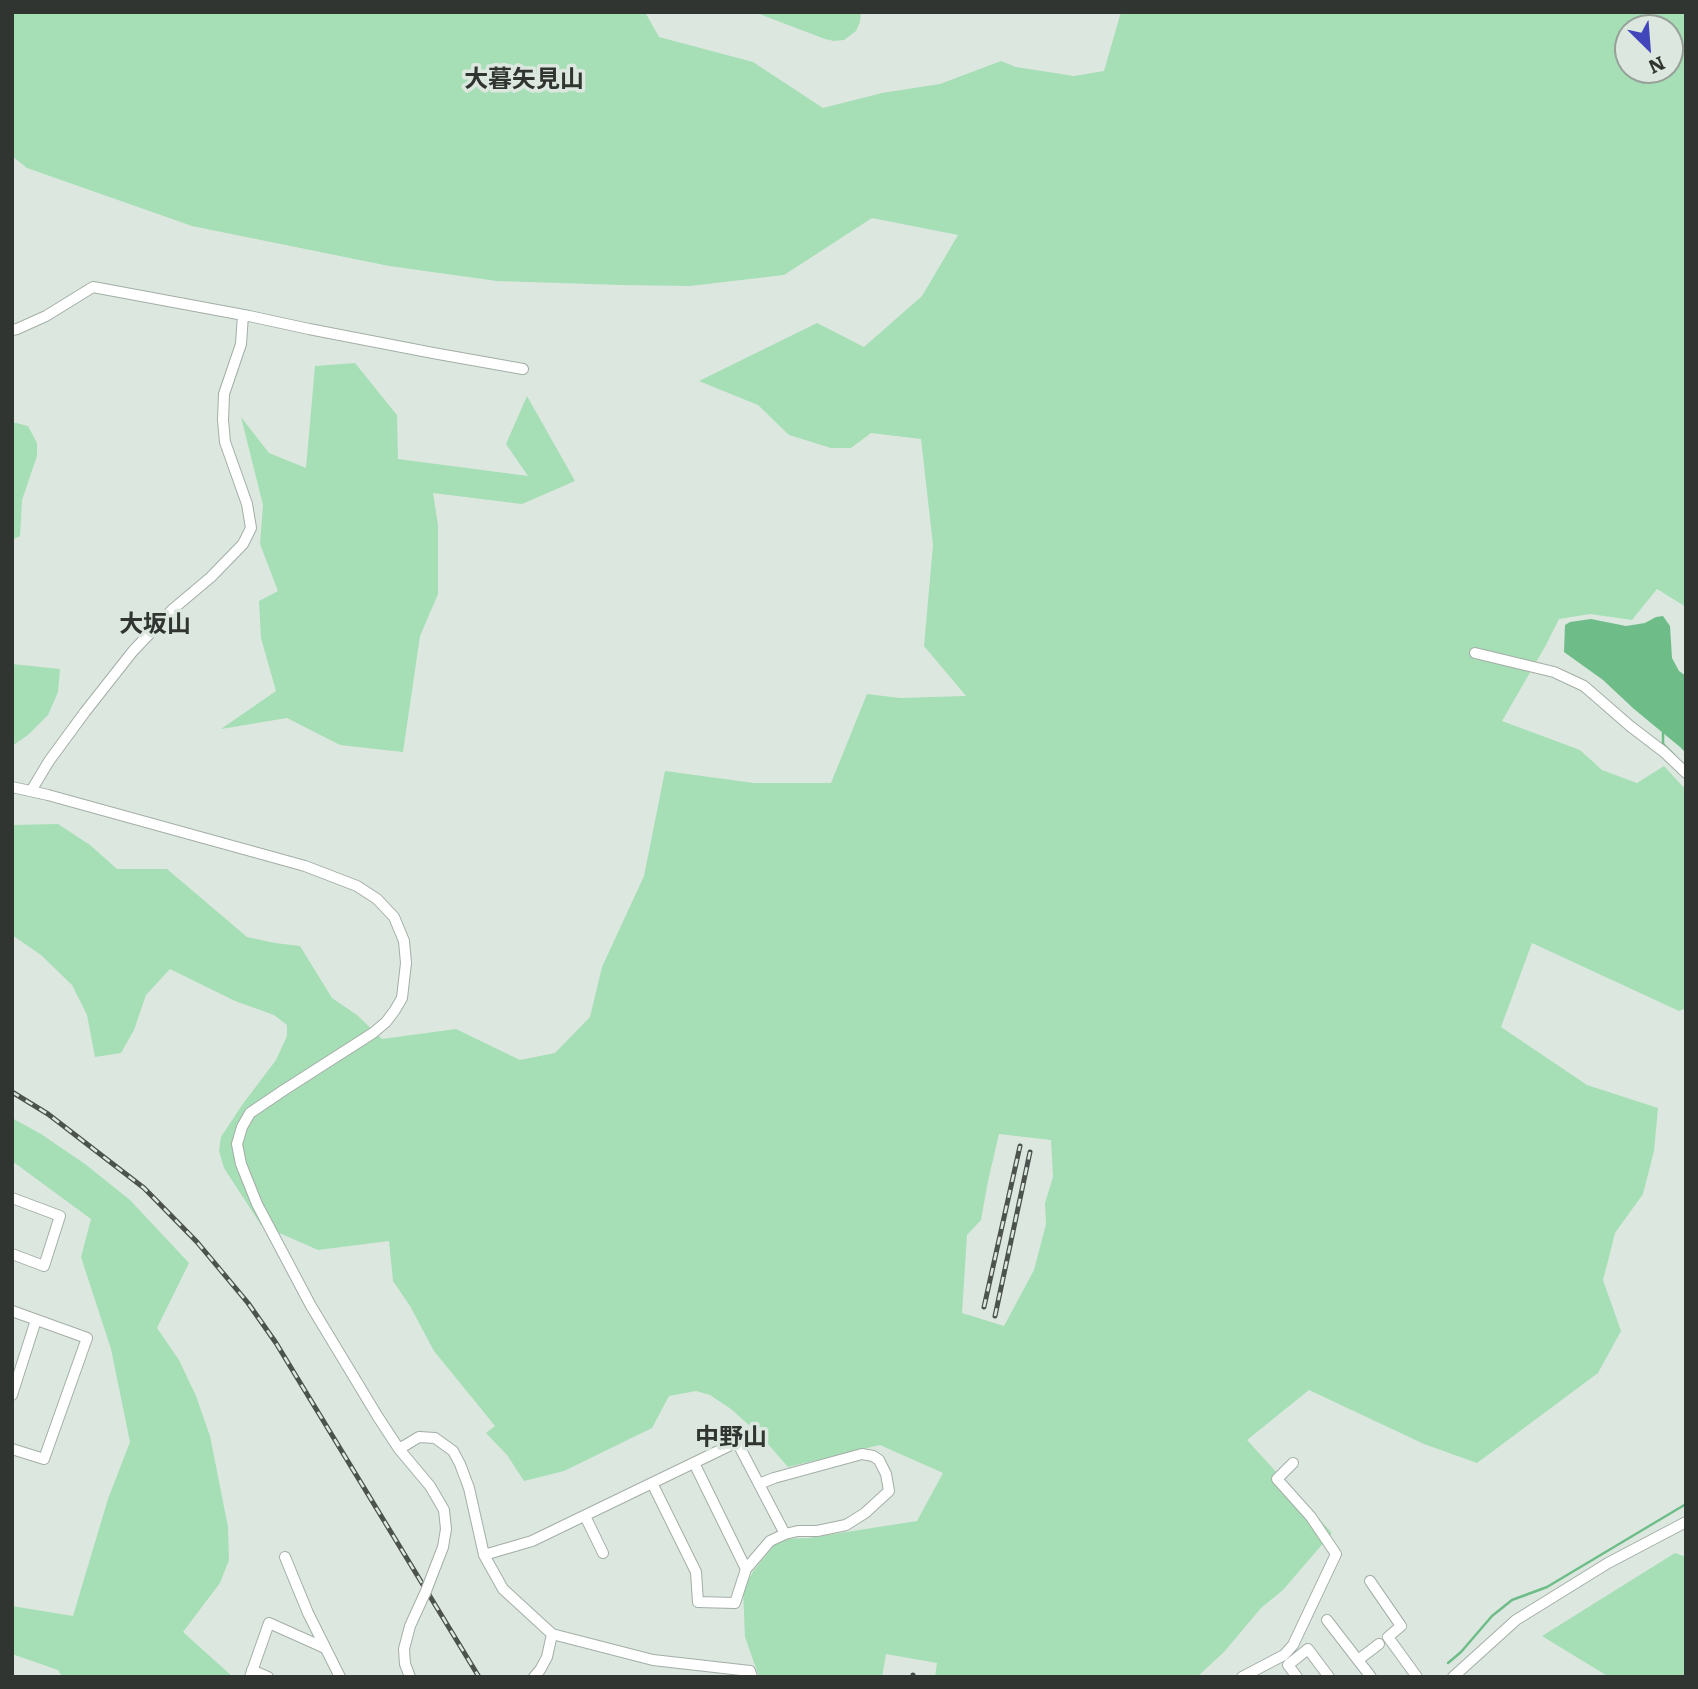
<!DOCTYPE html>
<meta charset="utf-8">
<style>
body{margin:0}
#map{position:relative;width:1698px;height:1689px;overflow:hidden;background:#dce8df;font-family:Literata,serif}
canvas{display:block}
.frame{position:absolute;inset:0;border:14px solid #303531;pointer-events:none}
.north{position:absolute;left:1614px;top:14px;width:70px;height:70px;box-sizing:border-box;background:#dce8df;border:2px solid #97a099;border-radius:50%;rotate:155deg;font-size:19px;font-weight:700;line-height:28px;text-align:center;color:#303531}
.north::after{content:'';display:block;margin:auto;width:24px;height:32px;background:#4147bb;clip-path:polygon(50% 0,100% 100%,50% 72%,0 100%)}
</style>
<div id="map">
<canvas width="1698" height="1689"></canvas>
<div class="frame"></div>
<div class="north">N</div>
</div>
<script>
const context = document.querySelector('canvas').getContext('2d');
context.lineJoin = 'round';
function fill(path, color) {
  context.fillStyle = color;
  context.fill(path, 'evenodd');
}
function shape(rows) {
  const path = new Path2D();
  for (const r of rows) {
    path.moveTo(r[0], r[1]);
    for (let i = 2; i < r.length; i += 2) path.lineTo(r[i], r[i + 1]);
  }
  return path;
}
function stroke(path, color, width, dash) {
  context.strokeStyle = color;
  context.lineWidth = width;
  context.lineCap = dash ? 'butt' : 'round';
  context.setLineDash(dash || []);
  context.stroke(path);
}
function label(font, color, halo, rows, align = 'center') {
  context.font = font + ' Literata,"Noto Sans JP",serif';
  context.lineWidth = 7;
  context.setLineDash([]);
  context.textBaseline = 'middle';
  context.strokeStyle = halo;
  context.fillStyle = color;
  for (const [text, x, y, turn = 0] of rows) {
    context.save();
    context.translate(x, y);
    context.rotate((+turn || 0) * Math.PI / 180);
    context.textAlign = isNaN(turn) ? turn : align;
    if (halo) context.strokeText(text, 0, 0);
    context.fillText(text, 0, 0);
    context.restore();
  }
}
const green = shape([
 [12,12,645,12,659,37,753,62,823,108,882,93,940,84,1001,61,1016,67,1074,76,1104,71,1121,12,1686,12,1686,607,1657,589,1632,620,1590,614,1559,619,1546,645,1502,721,1580,750,1602,770,1637,783,1664,766,1686,790,1686,1008,1679,1011,1532,943,1501,1027,1587,1085,1658,1108,1654,1151,1643,1194,1615,1233,1608,1261,1603,1280,1621,1331,1598,1373,1477,1463,1424,1444,1309,1390,1247,1440,1332,1533,1283,1590,1261,1608,1224,1652,1197,1677,935,1677,937,1663,886,1654,882,1677,759,1677,745,1637,743,1589,754,1570,779,1539,808,1538,917,1521,943,1473,880,1445,788,1467,760,1435,731,1409,710,1395,696,1391,669,1396,652,1428,564,1471,524,1481,507,1455,486,1433,495,1426,434,1351,410,1306,393,1281,389,1241,318,1250,261,1225,224,1168,219,1151,221,1137,242,1105,276,1060,287,1036,287,1025,274,1015,235,1001,170,969,146,995,134,1030,121,1053,95,1057,87,1015,72,985,41,955,12,935,12,825,58,824,90,845,117,869,167,869,247,937,275,943,300,946,332,998,357,1015,382,1039,456,1029,520,1060,555,1053,590,1017,602,967,644,876,665,771,754,783,831,783,867,694,900,698,966,696,924,646,933,545,921,439,871,433,851,448,831,448,789,435,758,405,699,381,817,323,864,347,922,296,958,235,872,218,784,275,690,286,621,285,497,281,389,266,192,226,27,168,12,156],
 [1628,28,1670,28,1670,70,1628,70],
 [999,1134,1051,1140,1053,1177,1045,1203,1046,1224,1034,1270,1004,1326,962,1313,967,1235,981,1220,988,1181],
 [754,12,861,12,860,22,856,31,844,40,834,41,825,39],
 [355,363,397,415,398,459,528,476,506,444,527,396,575,481,522,504,433,493,438,525,438,594,420,636,403,752,340,745,287,718,221,729,276,691,261,638,259,601,278,591,260,544,263,505,241,417,269,453,306,468,315,366],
 [12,422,28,426,37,443,37,456,22,500,20,536,12,540],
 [12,664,60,669,58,692,48,715,28,735,12,746],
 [12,1118,41,1134,85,1164,130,1200,189,1263,157,1328,179,1360,196,1396,210,1436,228,1527,229,1560,220,1583,183,1632,233,1677,62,1677,58,1670,12,1654,12,1606,73,1616,108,1499,130,1442,111,1349,81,1257,91,1219,12,1161],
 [1675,1553,1686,1557,1686,1677,1609,1677,1542,1636]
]);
const water = shape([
 [1663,616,1670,626,1672,658,1679,671,1686,676,1686,753,1680,747,1634,709,1603,680,1564,652,1565,625,1570,622,1591,619,1626,626,1645,623,1656,617]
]);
const stream = shape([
 [1663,731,1663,744,1674,755],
 [1448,1663,1461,1652,1492,1616,1512,1600,1547,1587,1686,1504]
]);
const minor = shape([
 [12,330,17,329,46,316,93,287,249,316,309,329,433,353,523,369],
 [1475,653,1554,672,1584,686,1630,726,1664,752,1686,773],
 [12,787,48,795,305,866,357,886,377,899,394,917,404,941,406,963,402,998,395,1010,386,1022,373,1033,284,1090,250,1113,242,1127,237,1144,241,1164,257,1204,311,1306,378,1417,399,1449,430,1486,444,1510,446,1529,443,1547],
 [31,791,49,761,85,712,133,651,173,609,211,577,243,544,251,528,247,504,225,442,223,420,224,394,241,344,243,315],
 [12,1198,60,1216,44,1266,12,1254],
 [12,1311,87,1338,44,1459,12,1449],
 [12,1395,36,1320],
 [399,1449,419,1437,435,1438,453,1451,460,1464,469,1488,484,1555,503,1589,552,1634,653,1660,750,1671,752,1677],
 [694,1463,746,1569],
 [652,1483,696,1572,698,1602,735,1603,746,1569,770,1541,785,1534,798,1531,817,1531,846,1525,865,1513,889,1491,886,1474,879,1460,873,1456,862,1454,774,1478,759,1484],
 [585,1516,603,1553],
 [484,1555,532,1541,737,1442,785,1534],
 [285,1557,308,1613,340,1677],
 [1370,1581,1401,1626,1388,1637,1417,1677],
 [1327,1620,1371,1677],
 [1358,1660,1379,1644],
 [252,1670,268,1677],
 [250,1677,269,1623,325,1648],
 [534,1677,540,1670,547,1657,552,1634],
 [1242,1677,1284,1655,1293,1645,1336,1554,1311,1517,1277,1479,1293,1463],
 [1297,1677,1288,1665,1308,1649,1329,1677],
 [1453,1677,1516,1620,1608,1563,1686,1522]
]);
const rail = shape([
 [12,1092,48,1114,144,1188,197,1242,248,1303,276,1343,479,1677],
 [984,1307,1020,1146],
 [995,1316,1030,1152],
 [913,1677,913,1675]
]);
const minorBridge = shape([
 [410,1677,405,1664,404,1649,410,1626,426,1591,443,1547]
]);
const quarterNames = [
 ["大暮矢見山",524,80],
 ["大坂山",155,625],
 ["中野山",731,1438]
];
fill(green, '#a6deb6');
fill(water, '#6ebd88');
stroke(stream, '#6ebd88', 2.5);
stroke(minor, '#a3aea6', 12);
stroke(minor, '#fff', 10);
stroke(rail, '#4c524d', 5);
stroke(rail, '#dce8df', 2.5, [8]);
stroke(minorBridge, '#a3aea6', 12, []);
stroke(minorBridge, '#fff', 10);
label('bold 24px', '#303531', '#dce8df', quarterNames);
</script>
